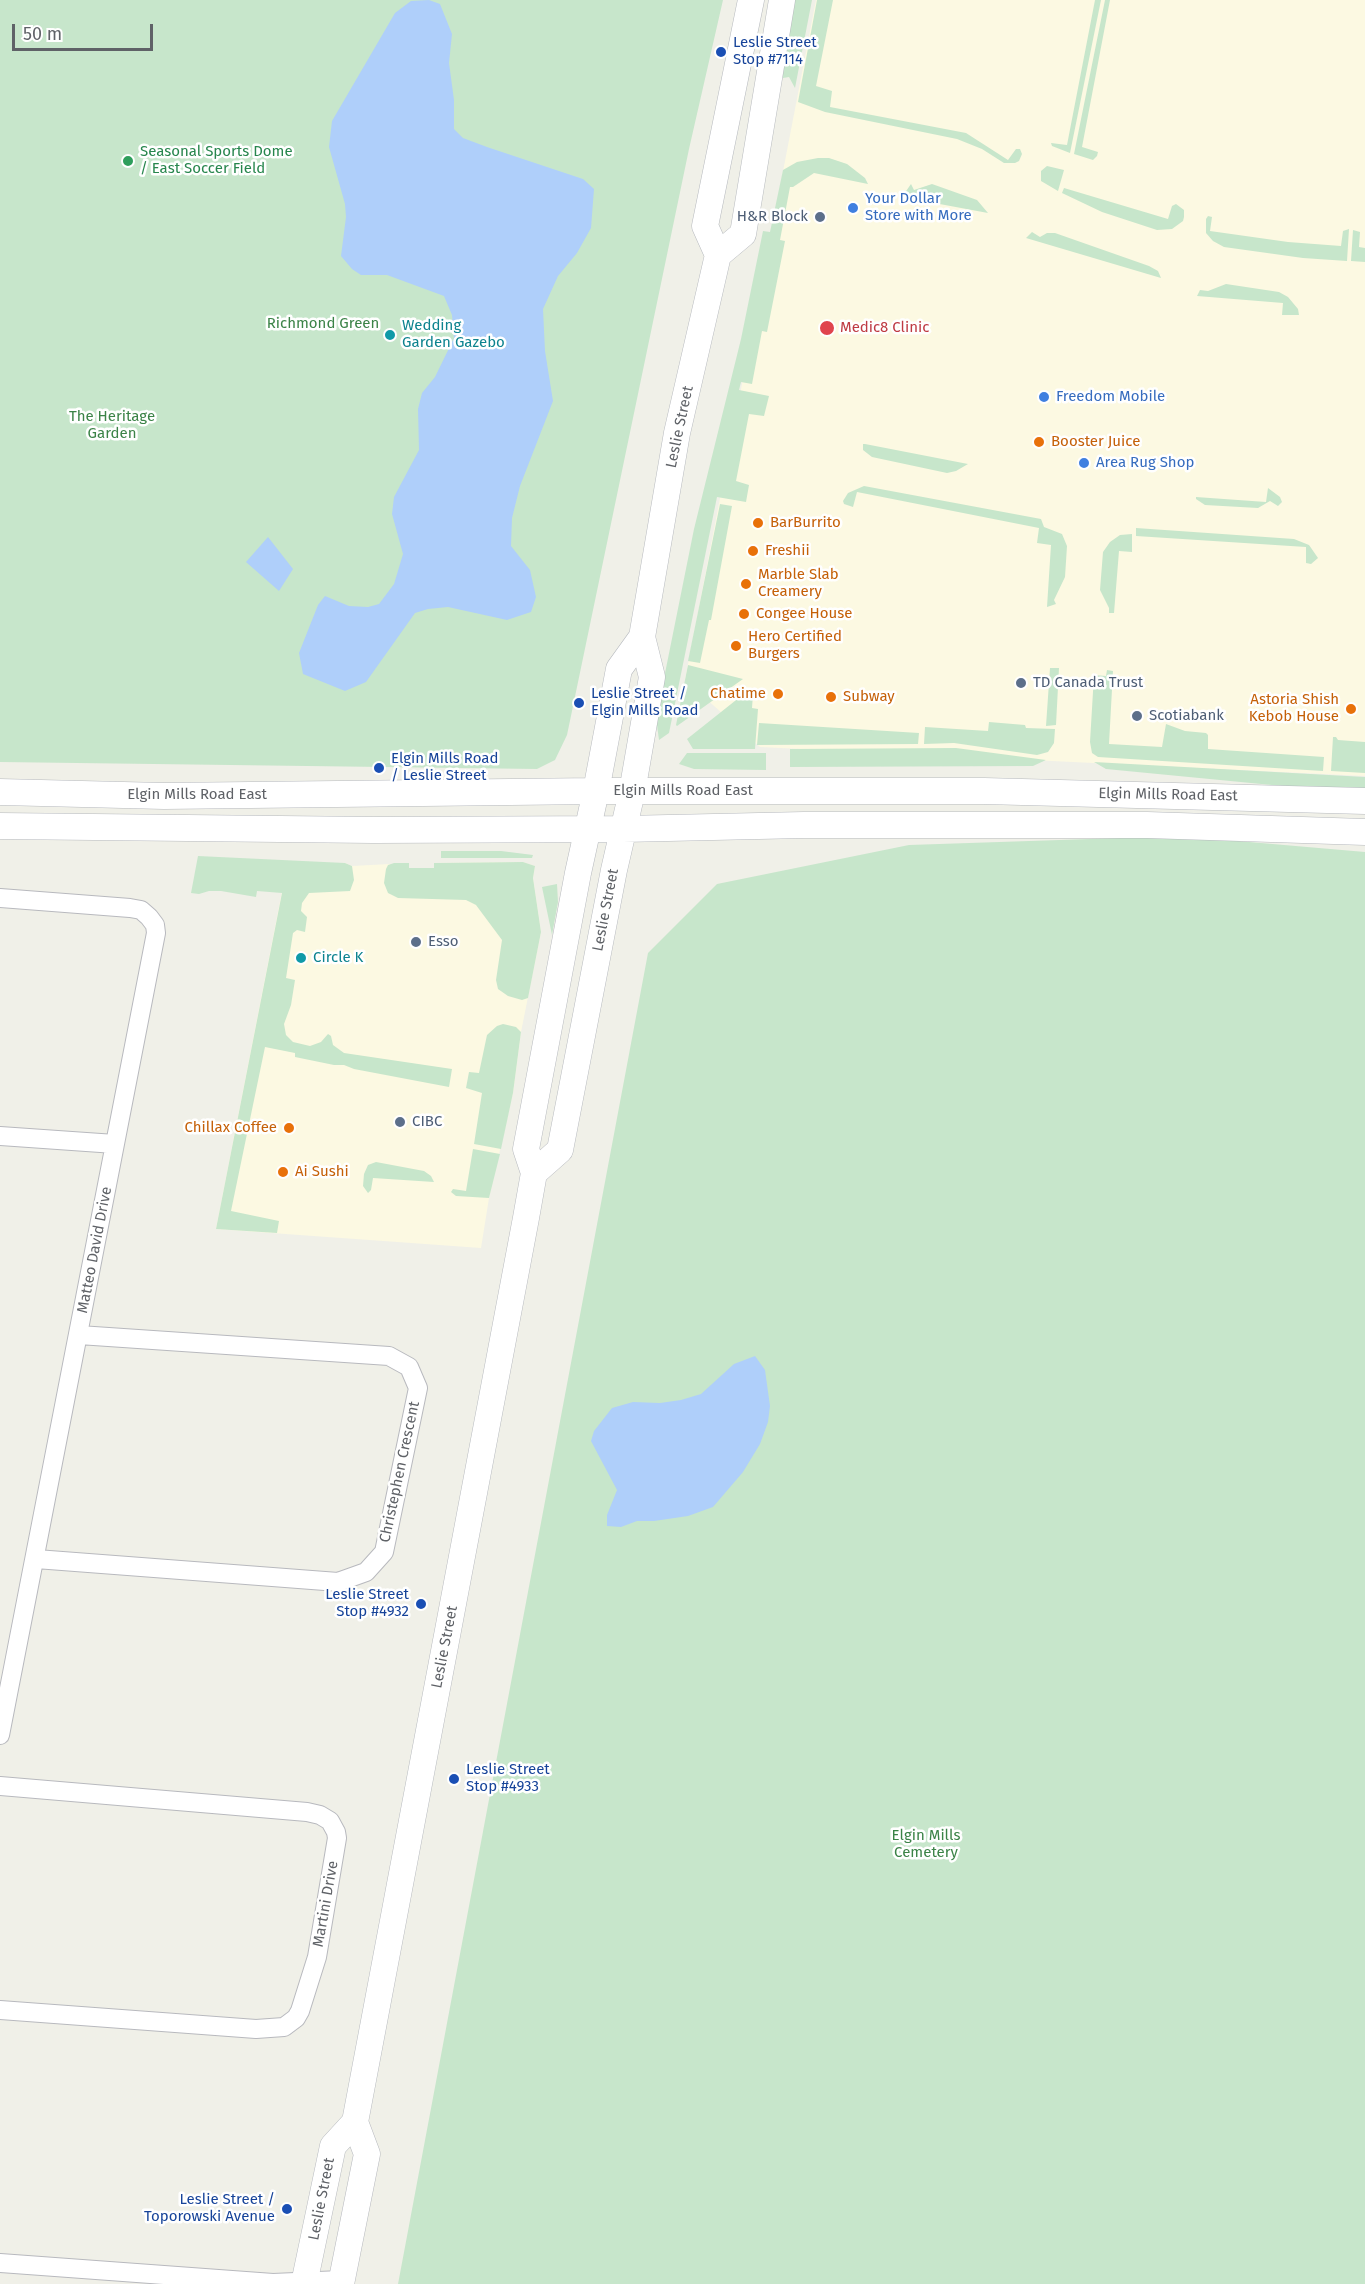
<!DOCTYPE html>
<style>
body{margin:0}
#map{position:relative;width:1365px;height:2284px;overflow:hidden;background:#f0f0e8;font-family:"Fira Sans",sans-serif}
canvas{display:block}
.scale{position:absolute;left:12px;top:24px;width:141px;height:27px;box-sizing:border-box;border:3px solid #5f6267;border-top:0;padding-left:8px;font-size:18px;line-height:21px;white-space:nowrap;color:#5f6267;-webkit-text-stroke:4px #fff;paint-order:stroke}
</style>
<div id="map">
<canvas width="1365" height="2284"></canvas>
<div class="scale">50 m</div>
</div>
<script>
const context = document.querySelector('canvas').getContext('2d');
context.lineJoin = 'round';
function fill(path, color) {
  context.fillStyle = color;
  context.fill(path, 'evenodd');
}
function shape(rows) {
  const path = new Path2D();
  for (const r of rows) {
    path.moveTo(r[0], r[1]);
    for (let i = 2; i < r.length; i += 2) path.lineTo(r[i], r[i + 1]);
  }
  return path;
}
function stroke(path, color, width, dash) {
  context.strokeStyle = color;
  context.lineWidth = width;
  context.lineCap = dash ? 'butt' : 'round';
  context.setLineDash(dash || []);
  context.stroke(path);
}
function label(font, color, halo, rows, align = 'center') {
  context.font = font + ' "Fira Sans",sans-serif';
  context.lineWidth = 5;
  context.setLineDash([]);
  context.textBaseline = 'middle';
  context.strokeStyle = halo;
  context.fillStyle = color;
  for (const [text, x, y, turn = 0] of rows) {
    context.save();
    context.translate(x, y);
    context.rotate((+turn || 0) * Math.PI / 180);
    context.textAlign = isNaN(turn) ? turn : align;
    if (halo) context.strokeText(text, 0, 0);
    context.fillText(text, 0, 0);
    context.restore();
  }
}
const commercial = shape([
 [816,0,1365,0,1365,776,760,747,685,680],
 [523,862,535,866,533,878,541,932,521,1032,513,1093,489,1198,481,1248,216,1229,285,876,345,863,352,866,409,863,409,868,434,868,434,863]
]);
const green = shape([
 [0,0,723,0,689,149,567,735,555,760,537,769,0,762],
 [794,0,812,0,795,88,789,77,783,78,781,70],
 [817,0,833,0,816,86,832,91,830,107,966,133,1008,160,1016,149,1020,149,1022,154,1019,161,1015,163,1004,163,982,149,957,139,825,112,798,102],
 [1095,0,1101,0,1070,153,1052,146,1051,143,1067,145],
 [1105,0,1110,0,1082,147,1098,152,1097,156,1093,160,1074,154],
 [818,158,829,158,847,164,865,178,868,184,814,173,793,187,790,187,780,240,785,241,767,332,762,331,752,384,741,382,739,390,769,396,764,416,749,414,736,481,749,485,746,502,717,497,669,733,659,740,656,718,694,529,741,339,763,231,770,232,783,170,797,162],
 [1047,166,1064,170,1058,191,1041,181,1041,171],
 [911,184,914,190,932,184,977,200,988,213,902,197],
 [1064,188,1168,219,1172,206,1176,204,1184,210,1184,217,1183,221,1172,229,1157,230,1102,212,1062,193],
 [1208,216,1212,217,1210,231,1288,242,1341,246,1343,231,1349,229,1347,261,1303,258,1224,247,1213,241,1206,233,1206,219],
 [1353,230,1360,232,1359,247,1365,248,1365,262,1351,261],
 [1032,232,1040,237,1047,233,1055,233,1149,266,1158,271,1161,278,1026,238],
 [1226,284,1279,292,1288,297,1298,309,1299,315,1282,315,1283,303,1197,296,1200,290,1208,291],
 [863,444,865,444,968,464,956,471,947,473,872,457,863,450],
 [864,486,1041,519,1044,527,1062,534,1067,546,1065,577,1054,600,1056,604,1047,607,1051,545,1037,543,1039,528,857,492,853,507,844,504,843,501,848,493],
 [1268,488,1280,497,1282,502,1278,506,1270,501,1258,508,1205,505,1196,499,1196,497,1266,502],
 [720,504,732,506,711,620,709,620,700,663,688,661],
 [1136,528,1294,539,1309,545,1318,558,1311,564,1306,563,1306,547,1136,536],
 [1132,534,1132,552,1119,551,1114,613,1109,613,1109,608,1100,590,1103,552,1110,542,1120,535],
 [688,665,743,679,677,726,676,725],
 [1050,668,1059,668,1056,725,1046,726],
 [1107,670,1113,671,1109,744,1162,747,1166,724,1185,731,1206,733,1208,735,1208,749,1324,757,1323,771,1098,757,1092,753,1090,742,1094,675,1106,676],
 [750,689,753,694,752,708,758,709,755,749,693,749,687,739],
 [989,722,1025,725,1026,728,1055,729,1054,743,1048,752,1037,755,954,743,924,744,925,727,988,731],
 [759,723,919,733,918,744,757,745],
 [1333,737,1336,737,1338,740,1365,742,1365,773,1331,771],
 [956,748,1046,760,1033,766,790,767,790,749],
 [687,753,766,753,766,770,694,769,679,764],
 [1094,762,1365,777,1365,794,1106,769],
 [1180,836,1365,852,1365,2284,398,2284,648,953,717,884,909,845],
 [441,851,501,851,533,855,532,858,441,858],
 [198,856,345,863,352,866,354,880,350,891,309,893,302,903,301,911,307,917,305,932,297,930,293,933,286,978,295,980,291,1005,284,1024,286,1035,293,1042,310,1046,321,1042,328,1034,331,1036,333,1045,344,1053,452,1069,449,1087,354,1069,344,1065,334,1065,295,1057,295,1053,265,1047,231,1211,279,1221,277,1233,216,1229,282,893,257,891,256,897,221,891,209,891,199,894,191,893],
 [523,862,535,866,533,878,541,932,528,998,522,1000,508,996,498,989,496,980,502,940,476,905,466,900,398,898,388,893,384,883,386,869,388,865,394,863,409,863,409,868,434,868,434,863],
 [557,884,558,902,552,935,542,887],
 [503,1024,516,1027,521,1032,513,1093,501,1149,474,1144,482,1093,466,1088,469,1072,479,1073,487,1035,497,1026],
 [473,1149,500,1154,489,1198,456,1196,451,1192,453,1189,466,1191],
 [376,1162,424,1171,431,1176,434,1182,373,1178,371,1190,368,1193,363,1186,364,1174,368,1165]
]);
const water = shape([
 [429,0,440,4,452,34,449,63,454,100,454,129,463,138,487,147,583,179,594,189,591,228,577,253,558,276,543,309,545,351,553,401,520,486,512,518,511,546,530,570,536,597,531,612,507,620,448,607,428,609,415,613,366,682,345,691,303,674,299,653,318,605,325,596,349,606,368,607,379,604,394,584,403,554,392,514,394,497,419,450,418,409,422,393,435,377,454,338,452,315,444,296,387,275,361,275,352,269,341,256,346,217,345,204,329,147,332,121,395,13,411,1],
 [268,537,293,569,279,591,246,562],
 [755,1356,765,1370,770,1406,768,1422,760,1444,743,1472,713,1507,688,1516,654,1521,637,1521,621,1527,607,1526,607,1515,617,1490,591,1441,594,1431,612,1408,633,1402,660,1403,681,1400,701,1394,734,1364]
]);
const street = shape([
 [0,898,130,908,141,910,149,917,155,925,156,933,0,1735],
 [0,1136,115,1144],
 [36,1559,338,1582,366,1572,384,1552,418,1388,409,1367,389,1356,79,1335],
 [0,1786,307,1812,320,1815,330,1821,336,1832,337,1838,317,1957,300,2011,296,2018,284,2027,256,2029,0,2010],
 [0,2263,273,2283,341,2280]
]);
const secondary = shape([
 [718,255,705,226,751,0],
 [0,792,164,796,596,791,984,791,1365,801],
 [0,826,373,830,623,829,804,825,1147,825,1365,832],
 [534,1173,560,1150,614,870,632,792,652,677,642,637,677,433,718,255,743,234,782,0],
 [304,2284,333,2146,355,2122,526,1218,534,1173,526,1149,578,873,596,791,619,669,642,637],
 [341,2284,367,2154,355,2122]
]);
const markers = [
 [721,52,6,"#1a4fb4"],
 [128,161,6,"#2e9e5b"],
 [853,208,6,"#3f7fe0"],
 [820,217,6,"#5c6f8a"],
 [827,328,8,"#e0444e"],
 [390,335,6,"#0f9aa8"],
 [1044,397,6,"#3f7fe0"],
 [1039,442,6,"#e8710a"],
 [1084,463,6,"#3f7fe0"],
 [758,523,6,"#e8710a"],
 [753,551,6,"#e8710a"],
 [746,584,6,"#e8710a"],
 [744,614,6,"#e8710a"],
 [736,646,6,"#e8710a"],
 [1021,683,6,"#5c6f8a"],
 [778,694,6,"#e8710a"],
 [831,697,6,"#e8710a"],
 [579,703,6,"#1a4fb4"],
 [1351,709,6,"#e8710a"],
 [1137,716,6,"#5c6f8a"],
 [379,768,6,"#1a4fb4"],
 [416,942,6,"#5c6f8a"],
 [301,958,6,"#0f9aa8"],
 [400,1122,6,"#5c6f8a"],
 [289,1128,6,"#e8710a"],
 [283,1172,6,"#e8710a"],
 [421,1604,6,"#1a4fb4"],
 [454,1779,6,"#1a4fb4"],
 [287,2209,6,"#1a4fb4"]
];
const transitNames = [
 ["Leslie Street",733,43],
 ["Stop #7114",733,60],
 ["Leslie Street /",591,694],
 ["Elgin Mills Road",591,711],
 ["Elgin Mills Road",391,759],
 ["/ Leslie Street",391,776],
 ["Leslie Street",409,1595,"right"],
 ["Stop #4932",409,1612,"right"],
 ["Leslie Street",466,1770],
 ["Stop #4933",466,1787],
 ["Leslie Street /",275,2200,"right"],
 ["Toporowski Avenue",275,2217,"right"]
];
const leisureNames = [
 ["Seasonal Sports Dome",140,152],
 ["/ East Soccer Field",140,169]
];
const shopNames = [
 ["Your Dollar",865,199],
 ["Store with More",865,216],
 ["Freedom Mobile",1056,397],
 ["Area Rug Shop",1096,463]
];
const serviceNames = [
 ["H&R Block",808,217,"right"],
 ["TD Canada Trust",1033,683],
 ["Scotiabank",1149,716],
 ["Esso",428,942],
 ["CIBC",412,1122]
];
const parkNames = [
 ["Richmond Green",323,324],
 ["The Heritage",112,417],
 ["Garden",112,434],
 ["Elgin Mills",926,1836],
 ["Cemetery",926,1853]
];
const cultureNames = [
 ["Wedding",402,326],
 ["Garden Gazebo",402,343],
 ["Circle K",313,958]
];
const healthNames = [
 ["Medic8 Clinic",840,328]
];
const streetNames = [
 ["Leslie Street",680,427,-78],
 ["Elgin Mills Road East",683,791],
 ["Elgin Mills Road East",197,795],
 ["Elgin Mills Road East",1168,795,1],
 ["Leslie Street",606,910,-79],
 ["Matteo David Drive",95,1250,-79],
 ["Christephen Crescent",400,1472,-78],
 ["Leslie Street",445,1647,-79],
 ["Martini Drive",326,1904,-80],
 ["Leslie Street",322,2199,-79]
];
const foodNames = [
 ["Booster Juice",1051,442],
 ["BarBurrito",770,523],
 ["Freshii",765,551],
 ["Marble Slab",758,575],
 ["Creamery",758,592],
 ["Congee House",756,614],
 ["Hero Certified",748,637],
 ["Burgers",748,654],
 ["Chatime",766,694,"right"],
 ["Subway",843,697],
 ["Astoria Shish",1339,700,"right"],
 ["Kebob House",1339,717,"right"],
 ["Chillax Coffee",277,1128,"right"],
 ["Ai Sushi",295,1172]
];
fill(commercial, '#fcf9e2');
fill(green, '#c7e6cb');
fill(water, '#afcffa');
stroke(street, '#b8b9be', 20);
stroke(secondary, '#b6b9be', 27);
stroke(street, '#fff', 18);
stroke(secondary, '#fff', 26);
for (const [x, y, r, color] of markers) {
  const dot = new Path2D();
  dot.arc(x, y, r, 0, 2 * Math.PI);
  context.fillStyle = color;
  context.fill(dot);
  stroke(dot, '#fff', 2);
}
label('15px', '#164399', '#fff', transitNames, 'left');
label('15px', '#27864d', '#fff', leisureNames, 'left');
label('15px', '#366cbe', '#fff', shopNames, 'left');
label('15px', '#4e5e75', '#fff', serviceNames, 'left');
label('15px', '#3b8347', '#fff', parkNames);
label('15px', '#0d838f', '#fff', cultureNames, 'left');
label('15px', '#be3a42', '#fff', healthNames, 'left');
label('15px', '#5f6267', '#fff', streetNames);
label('15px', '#c56008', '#fff', foodNames, 'left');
</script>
